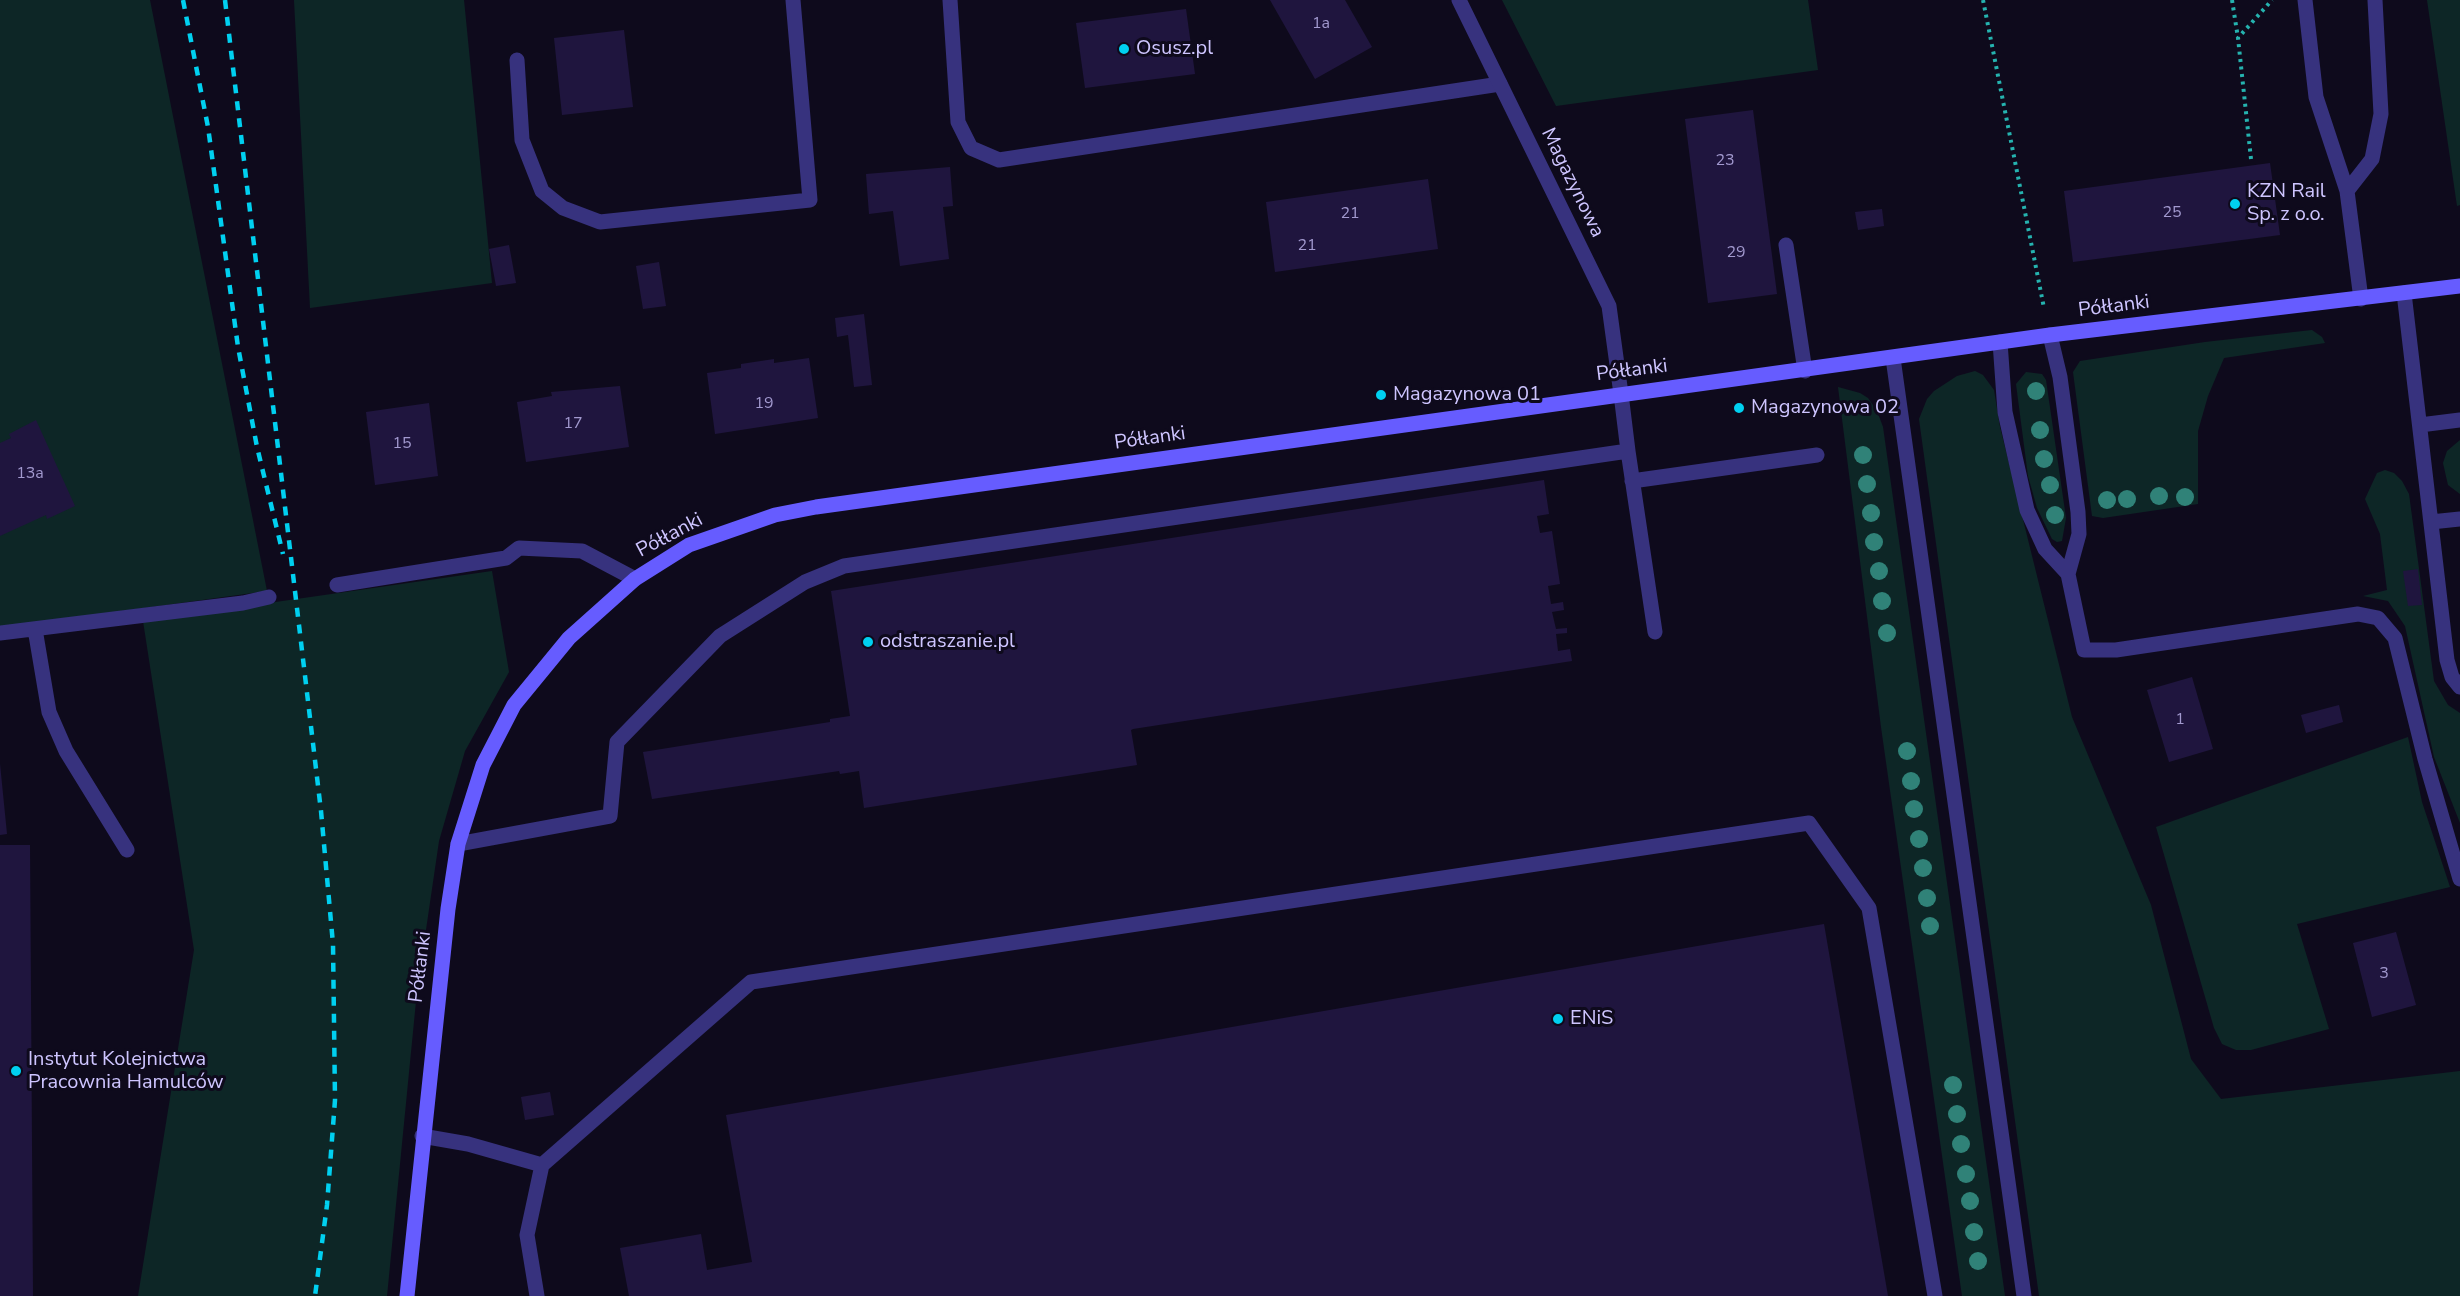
<!DOCTYPE html>
<meta charset="utf-8">
<style>
body{margin:0}
canvas{display:block;background:#0e0a1c}
</style>
<canvas width="2460" height="1296"></canvas>
<script>
const context = document.querySelector('canvas').getContext('2d');
context.lineJoin = 'round';
function fill(path, color) {
  context.fillStyle = color;
  context.fill(path, 'evenodd');
}
function shape(rows) {
  const path = new Path2D();
  for (const r of rows) {
    path.moveTo(r[0], r[1]);
    for (let i = 2; i < r.length; i += 2) path.lineTo(r[i], r[i + 1]);
  }
  return path;
}
function stroke(path, color, width, dash) {
  context.strokeStyle = color;
  context.lineWidth = width;
  context.lineCap = dash ? 'butt' : 'round';
  context.setLineDash(dash || []);
  context.stroke(path);
}
function label(font, color, halo, rows, align = 'center') {
  context.font = font + ' "Nunito Sans",sans-serif';
  context.lineWidth = 6;
  context.setLineDash([]);
  context.textBaseline = 'middle';
  context.strokeStyle = halo;
  context.fillStyle = color;
  for (const [text, x, y, turn = 0] of rows) {
    context.save();
    context.translate(x, y);
    context.rotate((+turn || 0) * Math.PI / 180);
    context.textAlign = isNaN(turn) ? turn : align;
    if (halo) context.strokeText(text, 0, 0);
    context.fillText(text, 0, 0);
    context.restore();
  }
}
const green = shape([
 [0,0,150,0,267,591,0,628],
 [294,0,464,0,492,283,310,308],
 [1502,0,1808,0,1818,70,1556,106],
 [2427,0,2460,0,2460,205,2457,206],
 [2312,330,2322,337,2325,343,2224,358,2208,396,2198,431,2198,504,2103,518,2092,516,2073,372,2080,361,2205,342],
 [1975,371,1983,375,1994,390,2000,427,2072,717,2151,905,2191,1059,2221,1099,2460,1071,2460,1296,2039,1296,1919,419,1927,399,1934,391,1957,376],
 [2026,372,2042,374,2046,380,2066,518,2062,541,2057,542,2052,539,2037,508,2028,476,2016,384],
 [1838,387,1860,393,1868,398,1877,411,1883,427,2005,1296,1962,1296,1881,727],
 [2460,440,2460,494,2448,485,2443,463,2447,451],
 [2385,470,2394,473,2402,481,2409,494,2434,681,2448,705,2460,713,2460,823,2434,757,2405,626,2388,601,2363,596,2387,590,2380,534,2365,499,2377,473],
 [492,571,509,672,465,751,439,841,417,991,387,1296,138,1296,194,950,143,621],
 [2408,737,2422,802,2450,887,2297,924,2329,1029,2251,1050,2236,1050,2222,1044,2214,1028,2156,827]
]);
const building = shape([
 [1270,0,1345,0,1372,47,1315,79],
 [1186,9,1195,74,1085,88,1076,23],
 [624,30,633,107,562,115,554,38],
 [1753,110,1777,294,1708,303,1685,119],
 [2270,163,2280,235,2073,262,2064,191],
 [950,167,953,206,943,207,949,259,900,266,893,211,869,214,866,174],
 [1428,179,1438,249,1275,272,1266,202],
 [1882,209,1884,226,1858,230,1855,212],
 [509,245,516,283,496,286,489,249],
 [659,262,666,306,643,309,636,266],
 [864,314,872,385,854,387,848,335,837,337,835,318],
 [809,358,818,418,715,434,707,373,741,368,741,364,774,359,774,363],
 [620,386,629,447,526,462,517,402,552,396,551,392],
 [429,403,438,476,375,485,366,412],
 [36,420,75,506,47,519,46,515,0,536,0,443,11,438,9,434],
 [1544,480,1549,514,1537,516,1540,533,1552,531,1560,584,1548,586,1551,604,1563,602,1564,610,1552,612,1556,629,1567,628,1567,633,1556,634,1558,651,1570,649,1572,661,1133,729,1131,730,1137,765,864,808,859,771,840,774,839,771,652,799,643,752,830,722,830,719,850,716,831,591],
 [2418,569,2422,605,2408,606,2403,571],
 [2192,677,2213,749,2169,762,2147,690],
 [2339,705,2343,722,2306,733,2301,715],
 [0,764,7,834,0,835],
 [0,845,30,845,33,1296,0,1296],
 [1824,924,1888,1296,629,1296,620,1248,701,1234,707,1270,752,1262,726,1115],
 [2396,932,2416,1005,2372,1017,2353,943],
 [550,1092,554,1115,525,1120,521,1097]
]);
const path = shape([
 [1983,0,2044,308],
 [2232,0,2238,38],
 [2251,159,2238,38,2272,0]
]);
const lane = shape([
 [950,0,958,122,971,148,999,160,1500,84],
 [2305,0,2316,97,2347,191,2361,299],
 [517,60,522,140,542,191,563,208,600,222,810,200,793,0],
 [2347,191,2372,159,2381,114,2375,0],
 [1786,245,1805,371],
 [2404,293,2447,660,2452,677,2460,687],
 [2050,335,2060,377,2078,512,2079,534,2068,574,2084,650,2116,650,2358,614,2378,618,2395,638,2425,759,2460,879],
 [2000,342,2005,412,2027,510,2045,549,2068,574],
 [1893,358,2024,1296],
 [2420,425,2460,420],
 [1628,451,1655,632],
 [1632,481,1817,455],
 [2431,522,2460,519],
 [337,585,506,558,519,548,582,551,635,579],
 [35,629,49,712,66,751,127,850],
 [0,633,243,603,269,597],
 [458,844,610,816,617,742,720,636,805,582,844,566,1628,451,1621,394],
 [422,1136,468,1144,542,1165],
 [537,1296,527,1235,542,1165,751,982,1809,823,1869,908,1935,1296]
]);
const street = shape([
 [1459,0,1609,306,1621,394]
]);
const secondary = shape([
 [407,1296,448,909,458,844,483,765,514,705,569,638,635,579,689,545,775,515,816,507,2050,335,2460,286]
]);
const rail = shape([
 [183,0,208,127,238,347,257,447,283,554],
 [225,0,321,811,333,944,335,1100,327,1205,315,1296]
]);
const trees = [
 [2036,391],
 [2040,430],
 [1863,455],
 [2044,459],
 [1867,484],
 [2050,485],
 [2159,496],
 [2185,497],
 [2127,499],
 [2107,500],
 [1871,513],
 [2055,515],
 [1874,542],
 [1879,571],
 [1882,601],
 [1887,633],
 [1907,751],
 [1911,781],
 [1914,809],
 [1919,839],
 [1923,868],
 [1927,898],
 [1930,926],
 [1953,1085],
 [1957,1114],
 [1961,1144],
 [1966,1174],
 [1970,1201],
 [1974,1232],
 [1978,1261]
];
const markers = [
 [1124,49,6,"#00d0f0"],
 [2235,204,6,"#00d0f0"],
 [1381,395,6,"#00d0f0"],
 [1739,408,6,"#00d0f0"],
 [868,642,6,"#00d0f0"],
 [1558,1019,6,"#00d0f0"],
 [16,1071,6,"#00d0f0"]
];
const numberNames = [
 ["1a",1321,24],
 ["23",1725,161],
 ["25",2172,213],
 ["21",1350,214],
 ["21",1307,246],
 ["29",1736,253],
 ["19",764,404],
 ["17",573,424],
 ["15",402,444],
 ["13a",30,474],
 ["1",2180,720],
 ["3",2384,974]
];
const poiNames = [
 ["Osusz.pl",1136,49],
 ["KZN Rail",2247,192],
 ["Sp. z o.o.",2247,215],
 ["Magazynowa 01",1393,395],
 ["Magazynowa 02",1751,408],
 ["odstraszanie.pl",880,642],
 ["ENiS",1570,1019],
 ["Instytut Kolejnictwa",28,1060],
 ["Pracownia Hamulców",28,1083]
];
const streetNames = [
 ["Magazynowa",1572,183,64],
 ["Półłanki",2114,307,-7],
 ["Półłanki",1632,371,-7],
 ["Półłanki",1150,439,-8],
 ["Półłanki",670,536,-28],
 ["Półłanki",421,967,-83]
];
fill(green, '#0d2626');
fill(building, '#1f153e');
stroke(path, '#25b3af', 4, [3, 4.5]);
stroke(lane, '#37327e', 15);
stroke(street, '#37327e', 15);
stroke(secondary, '#665cff', 15);
stroke(rail, '#00d0f0', 4.5, [9, 8]);
context.fillStyle = '#308278';
for (const [x, y] of trees) {
  context.beginPath();
  context.arc(x, y, 9, 0, 2 * Math.PI);
  context.fill();
}
for (const [x, y, r, color] of markers) {
  const dot = new Path2D();
  dot.arc(x, y, r, 0, 2 * Math.PI);
  context.fillStyle = color;
  context.fill(dot);
  stroke(dot, '#0e0a1c', 2);
}
label('16px', '#a299cf', null, numberNames);
label('20px', '#cec5ff', '#0e0a1c', poiNames, 'left');
label('20px', '#cec5ff', '#0e0a1c', streetNames);
</script>
